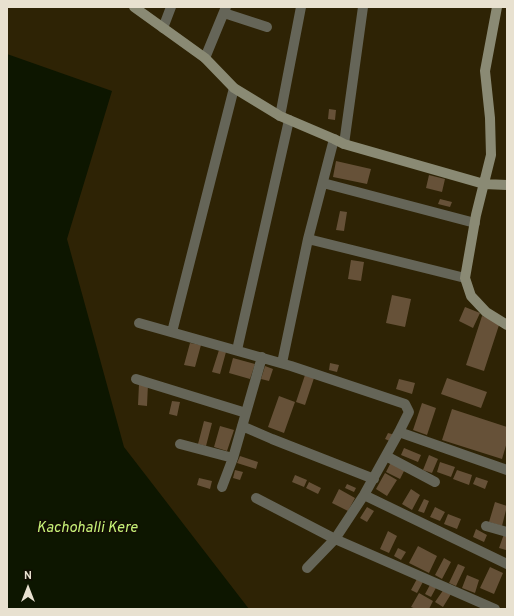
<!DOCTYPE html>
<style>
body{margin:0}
#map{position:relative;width:514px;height:616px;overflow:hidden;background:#2e2305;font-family:Overpass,sans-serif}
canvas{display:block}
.frame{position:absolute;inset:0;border:8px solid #e8e1d0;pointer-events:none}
.north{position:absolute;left:8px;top:568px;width:40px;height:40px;-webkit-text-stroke:3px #120e03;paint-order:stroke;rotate:0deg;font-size:11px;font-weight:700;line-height:16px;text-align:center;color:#e8e1d0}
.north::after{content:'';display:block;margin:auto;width:14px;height:18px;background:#e8e1d0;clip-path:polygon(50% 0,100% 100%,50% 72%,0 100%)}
</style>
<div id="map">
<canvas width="514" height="616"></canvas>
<div class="frame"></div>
<div class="north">N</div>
</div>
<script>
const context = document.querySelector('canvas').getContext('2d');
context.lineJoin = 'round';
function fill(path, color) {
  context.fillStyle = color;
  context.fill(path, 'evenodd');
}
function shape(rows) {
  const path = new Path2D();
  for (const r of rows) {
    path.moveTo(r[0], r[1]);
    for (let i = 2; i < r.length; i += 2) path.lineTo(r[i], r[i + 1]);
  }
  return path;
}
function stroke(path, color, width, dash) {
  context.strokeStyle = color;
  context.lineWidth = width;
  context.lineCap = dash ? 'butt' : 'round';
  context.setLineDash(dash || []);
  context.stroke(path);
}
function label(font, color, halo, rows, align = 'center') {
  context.font = font + ' Overpass,sans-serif';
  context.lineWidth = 3.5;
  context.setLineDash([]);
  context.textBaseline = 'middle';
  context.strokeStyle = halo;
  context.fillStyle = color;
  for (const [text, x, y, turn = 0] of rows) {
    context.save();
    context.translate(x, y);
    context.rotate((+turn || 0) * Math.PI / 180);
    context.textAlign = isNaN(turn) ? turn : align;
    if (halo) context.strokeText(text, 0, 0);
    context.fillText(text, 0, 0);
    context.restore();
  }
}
const water = shape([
 [7,54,112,91,67,239,124,447,249,609,7,609]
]);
const building = shape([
 [329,109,336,110,335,120,328,119],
 [336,161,371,169,367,184,333,177],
 [429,175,445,179,442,192,426,188],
 [440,199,452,202,450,207,438,204],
 [340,211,347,212,344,231,336,230],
 [351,260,364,262,361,281,348,279],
 [392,295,411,299,405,327,386,323],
 [465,307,480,313,473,328,459,321],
 [482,316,500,322,484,371,466,365],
 [190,343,201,345,195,367,184,365],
 [219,350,226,352,220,374,212,372],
 [233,358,255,364,250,379,229,373],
 [330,363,339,365,337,372,329,370],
 [265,366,273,369,269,381,261,379],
 [306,372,315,375,305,405,296,402],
 [447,378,487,392,481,408,441,394],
 [399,379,415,383,412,394,396,389],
 [139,384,148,384,147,406,138,405],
 [279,396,295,402,284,433,268,427],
 [172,401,180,402,177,416,169,414],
 [422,403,436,408,427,435,413,430],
 [452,409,507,427,507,442,502,459,442,440],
 [204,421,212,423,206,446,198,444],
 [220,426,234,430,227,451,214,447],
 [388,433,395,435,392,442,385,439],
 [404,448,421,455,418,462,401,455],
 [429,455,438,459,432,473,423,470],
 [240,456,258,462,256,469,237,463],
 [391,462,405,469,400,479,386,472],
 [440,462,455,467,451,477,437,472],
 [235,470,243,472,240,480,233,478],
 [457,470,472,475,469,485,453,479],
 [385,473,397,480,387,496,376,489],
 [295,475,307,480,304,487,292,482],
 [476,477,488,481,485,489,473,484],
 [199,478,212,481,210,489,197,485],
 [309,482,321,488,318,494,306,488],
 [347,484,356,488,354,492,345,488],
 [339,489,355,498,348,511,332,503],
 [411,489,420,495,412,510,402,504],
 [424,499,429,501,424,513,418,511],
 [495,502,507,506,502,526,489,522],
 [367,507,374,511,367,522,360,518],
 [435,507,445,512,440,521,430,517],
 [448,514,461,519,457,529,444,524],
 [476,529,487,535,484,542,473,537],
 [388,531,397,536,389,553,380,549],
 [504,534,507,535,506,550,499,548],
 [418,546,437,556,429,573,409,563],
 [398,548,406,552,401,560,394,556],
 [444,558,451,562,442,579,435,575],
 [458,564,465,567,456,586,449,583],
 [490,567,503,573,494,594,480,588],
 [467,575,479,580,475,593,462,588],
 [418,577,424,580,417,593,411,590],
 [431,583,437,586,431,597,425,594],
 [444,589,451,594,443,607,435,602],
 [419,593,433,601,429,609,416,609,411,607]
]);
const street = shape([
 [224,13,267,27],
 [163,28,171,7],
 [205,58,226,7],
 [280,116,301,7],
 [344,144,363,7],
 [323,183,475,223],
 [308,239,334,139],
 [139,323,291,366,405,404,409,412,399,432,364,495,335,539,256,498],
 [172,332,234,88],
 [237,350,289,120],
 [282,363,308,239,465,278],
 [136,379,246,413],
 [242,426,272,439,374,479],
 [399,432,507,470],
 [180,444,233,458],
 [386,456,435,482],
 [222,487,233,458,262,357],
 [364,495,507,564],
 [486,526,507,532],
 [307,568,335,539,495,609]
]);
const secondary = shape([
 [134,7,205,58,234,88,280,116,334,139,344,144,484,184,507,185],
 [497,7,485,71,490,118,491,155,476,215,465,278,471,296,486,312,507,325]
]);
const waterNames = [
 ["Kachohalli Kere",87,529]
];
fill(water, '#0d1600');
fill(building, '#665138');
stroke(street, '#656558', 10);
stroke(secondary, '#8a8a74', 10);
label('italic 15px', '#c7f278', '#120e03', waterNames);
</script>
